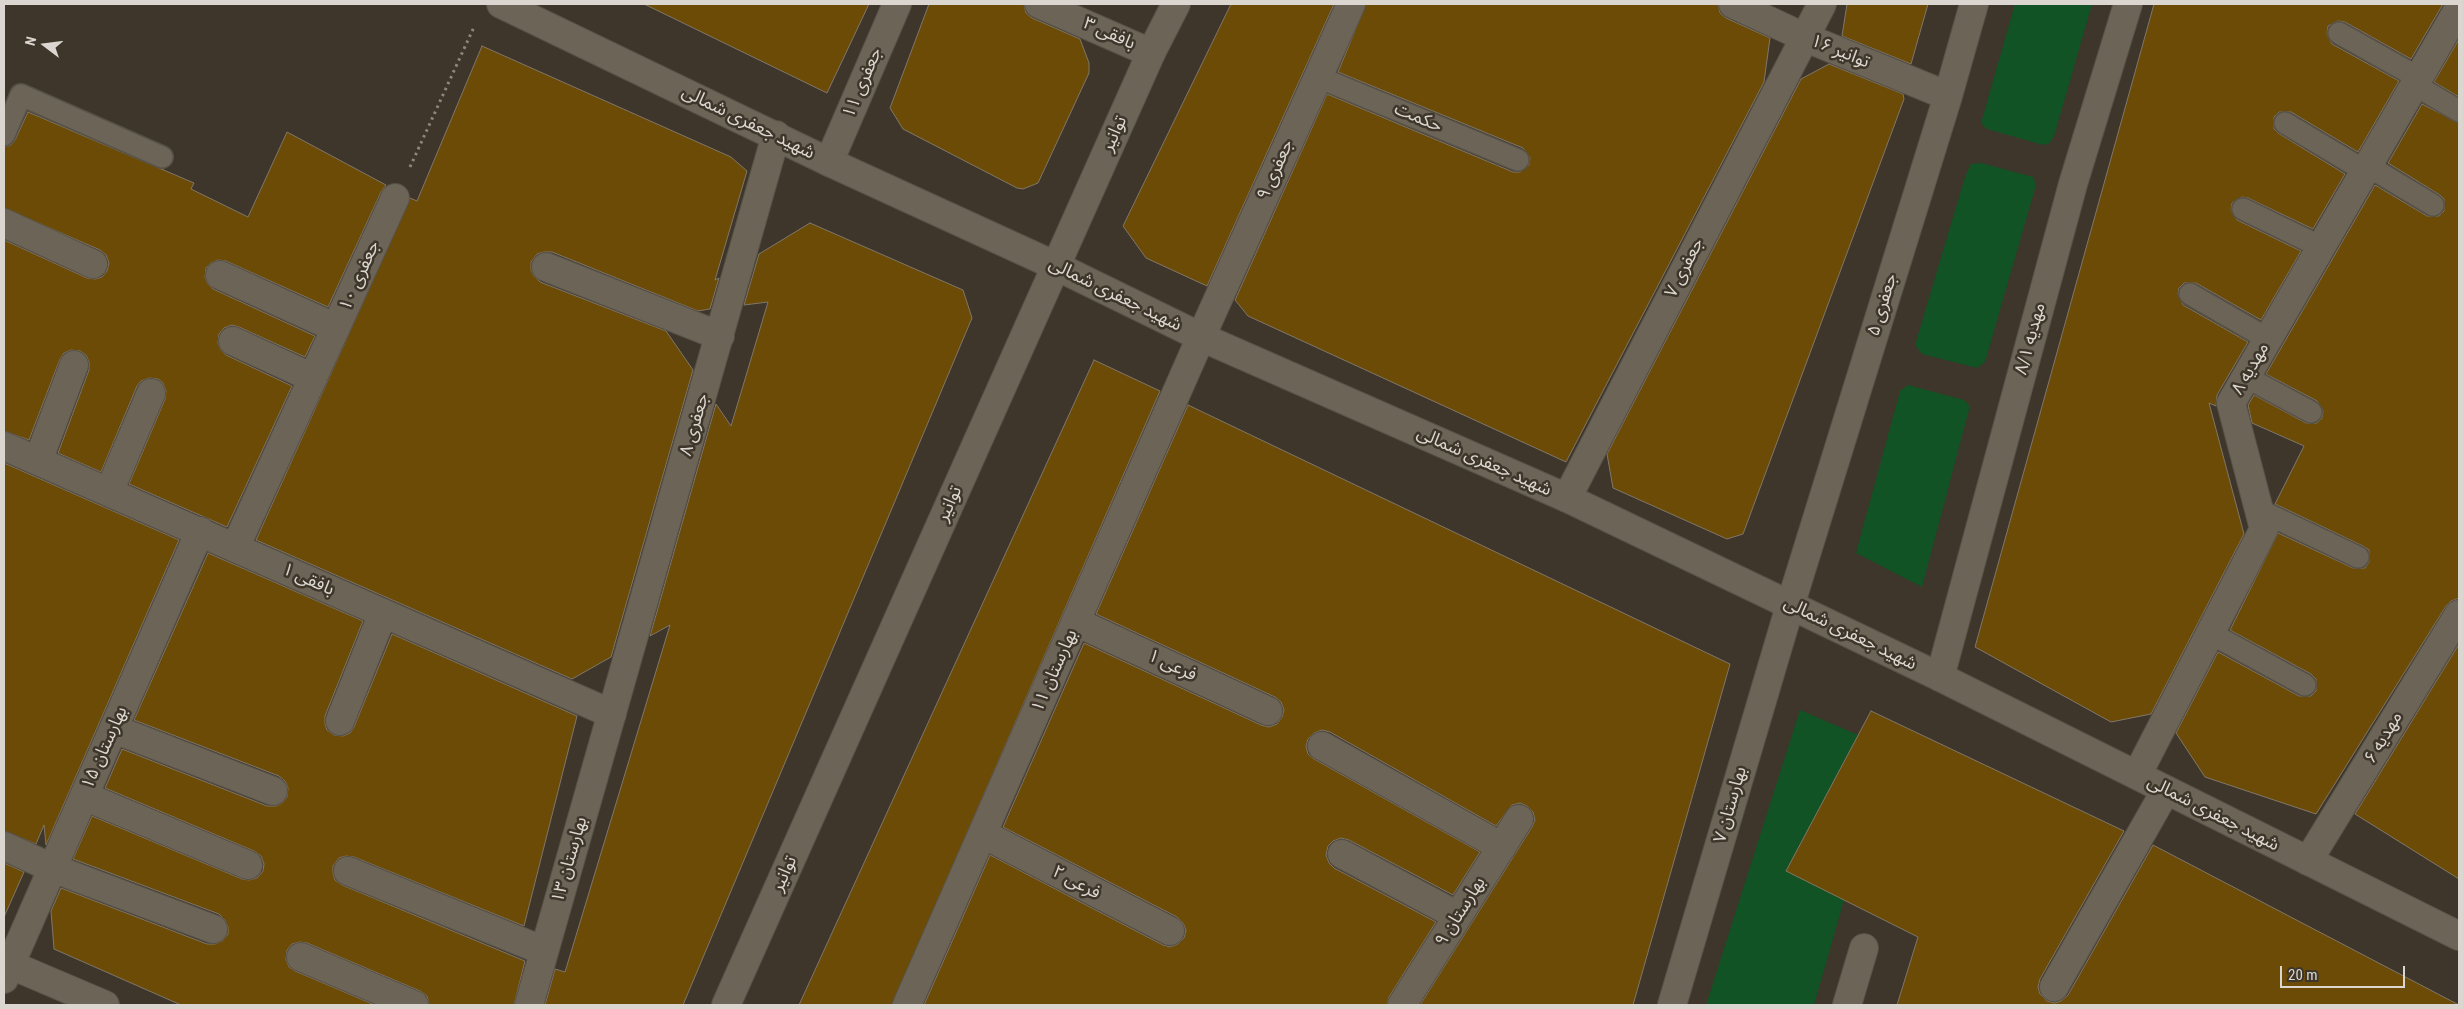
<!DOCTYPE html>
<meta charset="utf-8">
<style>
body{margin:0}
#map{position:relative;width:2463px;height:1009px;overflow:hidden;background:#3e362a;font-family:"Roboto Condensed",sans-serif}
canvas{display:block}
.frame{position:absolute;inset:0;border:5px solid #dbd6cf;pointer-events:none}
.north{position:absolute;left:20px;top:20px;width:50px;height:50px;-webkit-text-stroke:4px #3e362a;paint-order:stroke;rotate:285deg;font-size:14px;font-weight:700;line-height:20px;text-align:center;color:#dbd6cf}
.north::after{content:'';display:block;margin:auto;width:18px;height:22px;background:#dbd6cf;clip-path:polygon(50% 0,100% 100%,50% 72%,0 100%)}
.scale{position:absolute;left:2280px;top:966px;width:125px;height:22px;box-sizing:border-box;border:2px solid #dbd6cf;border-top:0;padding-left:6px;font-size:15px;line-height:18px;white-space:nowrap;color:#dbd6cf;-webkit-text-stroke:4px #3e362a;paint-order:stroke}
</style>
<div id="map">
<canvas width="2463" height="1009"></canvas>
<div class="frame"></div>
<div class="north">N</div>
<div class="scale">20 m</div>
</div>
<script>
const context = document.querySelector('canvas').getContext('2d');
context.lineJoin = 'round';
function fill(path, color) {
  context.fillStyle = color;
  context.fill(path, 'evenodd');
}
function shape(rows) {
  const path = new Path2D();
  for (const r of rows) {
    path.moveTo(r[0], r[1]);
    for (let i = 2; i < r.length; i += 2) path.lineTo(r[i], r[i + 1]);
  }
  return path;
}
function stroke(path, color, width, dash) {
  context.strokeStyle = color;
  context.lineWidth = width;
  context.lineCap = dash ? 'butt' : 'round';
  context.setLineDash(dash || []);
  context.stroke(path);
}
function label(font, color, halo, rows, align = 'center') {
  context.font = font + ' "Roboto Condensed","Noto Sans Arabic",sans-serif';
  context.lineWidth = 5;
  context.setLineDash([]);
  context.textBaseline = 'middle';
  context.strokeStyle = halo;
  context.fillStyle = color;
  for (const [text, x, y, turn = 0] of rows) {
    context.save();
    context.translate(x, y);
    context.rotate((+turn || 0) * Math.PI / 180);
    context.textAlign = isNaN(turn) ? turn : align;
    if (halo) context.strokeText(text, 0, 0);
    context.fillText(text, 0, 0);
    context.restore();
  }
}
const green = shape([
 [2015,4,2092,4,2055,133,2050,143,2043,145,1987,129,1981,123],
 [1981,163,2033,177,2036,185,1985,362,1977,368,1922,354,1915,345,1965,177,1971,164],
 [1908,385,1964,400,1970,406,1922,587,1856,553,1900,391],
 [1800,710,1858,735,1786,870,1844,900,1814,1005,1706,1005]
]);
const building = shape([
 [644,4,869,4,827,93,644,4],
 [929,4,1024,4,1026,13,1032,18,1080,39,1089,63,1089,73,1038,183,1023,189,1017,188,903,129,890,108,929,4],
 [1231,4,1334,4,1207,286,1146,258,1123,226,1231,4],
 [1366,4,1718,4,1720,13,1726,18,1770,38,1764,82,1566,462,1248,316,1235,300,1327,94,1513,172,1520,172,1529,165,1530,158,1523,148,1338,72,1366,4],
 [1847,4,1928,4,1911,64,1842,36,1847,4],
 [2154,4,2443,4,2411,59,2345,22,2338,21,2328,26,2327,34,2332,44,2399,81,2358,152,2291,112,2279,112,2274,117,2274,129,2278,133,2345,174,2313,229,2248,198,2242,197,2232,203,2231,210,2237,220,2301,251,2261,320,2196,283,2184,283,2179,288,2178,294,2183,305,2248,342,2217,395,2216,406,2209,403,2244,534,2151,714,2111,722,1975,647,2154,4],
 [2459,39,2459,97,2434,82,2459,39],
 [482,46,731,157,747,171,715,280,719,278,710,309,698,311,552,252,544,252,537,254,531,262,531,270,534,276,540,282,666,331,693,370,611,657,572,679,256,540,410,198,417,201,482,46],
 [1829,64,1903,94,1904,99,1743,534,1727,539,1613,488,1607,454,1801,79,1829,64],
 [2422,104,2459,123,2459,598,2451,601,2446,606,2316,814,2205,777,2176,733,2218,652,2299,696,2311,696,2316,691,2316,679,2311,674,2230,630,2278,533,2353,568,2365,568,2369,562,2369,550,2363,546,2275,504,2304,446,2252,423,2248,405,2254,395,2306,423,2317,423,2322,418,2323,411,2317,401,2266,374,2375,185,2427,216,2439,216,2444,211,2444,199,2440,195,2388,163,2422,104],
 [28,112,194,183,191,189,248,217,287,132,386,185,381,192,328,307,226,261,218,260,211,263,206,268,205,277,208,284,213,289,315,336,305,357,239,327,232,325,224,328,219,334,218,343,221,350,226,355,292,386,227,527,129,484,165,399,166,391,163,383,158,379,149,378,141,381,137,386,101,472,58,453,89,370,89,362,86,355,80,351,71,350,64,353,60,359,29,440,4,431,4,240,87,278,95,279,102,277,107,271,109,263,106,255,100,250,4,208,4,147,11,145,15,140,28,112],
 [810,223,963,290,972,318,683,1005,545,1005,555,969,565,972,670,625,650,636,716,404,731,426,768,302,744,305,759,254,810,223],
 [1094,360,1160,391,892,1005,799,1005,1094,360],
 [1188,405,1730,664,1633,1005,1420,1005,1532,827,1535,820,1533,812,1527,806,1520,803,1512,805,1496,826,1330,732,1322,730,1314,733,1308,739,1306,746,1308,754,1314,759,1480,852,1453,895,1349,840,1341,838,1333,841,1328,846,1326,855,1329,863,1334,868,1436,922,1389,997,1387,1005,924,1005,990,855,1163,945,1170,947,1178,944,1184,938,1186,930,1183,923,1177,917,1003,827,1084,643,1261,725,1269,727,1277,724,1282,717,1284,710,1281,702,1275,697,1096,614,1188,405],
 [4,463,179,540,46,845,44,825,36,844,4,831,4,463],
 [208,553,363,621,325,716,325,724,327,730,334,735,343,736,350,733,354,727,392,634,577,716,524,926,354,857,346,856,339,858,333,866,333,873,335,880,342,885,525,961,514,1005,429,1005,427,996,420,991,307,943,300,942,292,944,287,950,286,959,289,967,295,971,375,1005,181,1005,54,949,51,911,61,888,207,944,215,944,222,941,228,934,228,927,225,920,219,914,73,859,92,816,242,879,249,880,257,878,263,871,264,864,261,856,254,851,105,788,122,749,267,806,276,806,282,803,287,797,288,788,285,781,279,776,134,720,208,553],
 [2459,644,2459,879,2355,814,2459,644],
 [1871,711,2124,831,2040,979,2038,987,2040,994,2047,1001,2055,1003,2061,1001,2068,995,2153,845,2459,1005,1897,1005,1918,937,1786,871,1871,711],
 [4,863,24,872,4,917,4,863]
]);
const path = shape([
 [410,167,474,27]
]);
const lane = shape([
 [2339,33,2419,78],
 [1318,77,1518,160],
 [2415,85,2459,111],
 [2285,123,2365,171],
 [4,135,21,95,162,157],
 [2368,166,2433,205],
 [2243,209,2321,247],
 [2190,294,2268,339],
 [2246,377,2311,412],
 [2259,510,2358,557],
 [2210,633,2305,685]
]);
const street = shape([
 [1039,4,1151,53],
 [1733,4,1804,37,1948,96],
 [829,162,897,4],
 [4,223,93,264],
 [546,267,720,336],
 [220,275,336,328],
 [233,341,313,378],
 [4,446,612,714],
 [38,461,74,365],
 [109,492,151,393],
 [1567,498,1822,4],
 [235,548,395,198],
 [1076,622,1268,711],
 [1940,677,2073,184,2128,4],
 [340,721,383,613],
 [114,729,273,791],
 [1322,746,1502,847],
 [2137,775,2264,529,2231,403,2459,8],
 [84,796,248,865],
 [983,834,1170,931],
 [4,846,52,868,213,929],
 [1342,854,1458,916],
 [2308,861,2459,614],
 [348,871,544,951],
 [301,957,414,1005],
 [4,979,200,531],
 [2054,987,2166,790],
 [529,1005,776,135],
 [907,1005,1201,337,1351,4],
 [1402,1005,1519,819],
 [1672,1005,1790,606,1948,96,1974,4],
 [1847,1005,1864,948]
]);
const secondary = shape([
 [501,4,829,162,1056,266,1201,337,1567,498,1940,677,2459,936],
 [4,962,105,1005],
 [726,1005,1151,53,1176,4]
]);
const streetNames = [
 ["بافقی ۳",1109,34,24],
 ["توانیر ۱۶",1840,52,22],
 ["جعفری ۱۱",863,83,-67],
 ["حکمت",1418,118,23],
 ["شهید جعفری شمالی",748,123,26],
 ["توانیر",1115,134,-66],
 ["جعفری ۹",1276,170,-66],
 ["جعفری ۷",1685,268,-63],
 ["جعفری ۱۰",360,276,-66],
 ["شهید جعفری شمالی",1115,295,26],
 ["جعفری ۵",1883,305,-73],
 ["مهدیه ۸/۱",2031,339,-75],
 ["مهدیه ۸",2251,369,-60],
 ["جعفری ۸",695,425,-74],
 ["شهید جعفری شمالی",1484,462,24],
 ["توانیر",950,504,-66],
 ["بافقی ۱",308,580,24],
 ["شهید جعفری شمالی",1850,634,26],
 ["فرعی ۱",1172,666,25],
 ["بهارستان ۱۱",1055,671,-66],
 ["مهدیه ۶",2384,738,-59],
 ["بهارستان ۱۵",105,748,-66],
 ["بهارستان ۷",1731,805,-74],
 ["شهید جعفری شمالی",2213,814,27],
 ["بهارستان ۱۳",570,860,-74],
 ["توانیر",785,874,-66],
 ["فرعی ۲",1076,883,28],
 ["بهارستان ۹",1461,912,-58]
];
fill(green, '#115324');
fill(building, '#6c4b07');
stroke(building, '#80776a', 1);
stroke(lane, '#575248', 24);
stroke(street, '#575248', 30);
stroke(secondary, '#575248', 30);
stroke(path, '#8c867c', 3, [2.5, 4]);
stroke(lane, '#6c6457', 21);
stroke(street, '#6c6457', 28);
stroke(secondary, '#6c6457', 28);
label('18px', '#dbd6cf', '#3e362a', streetNames);
</script>
